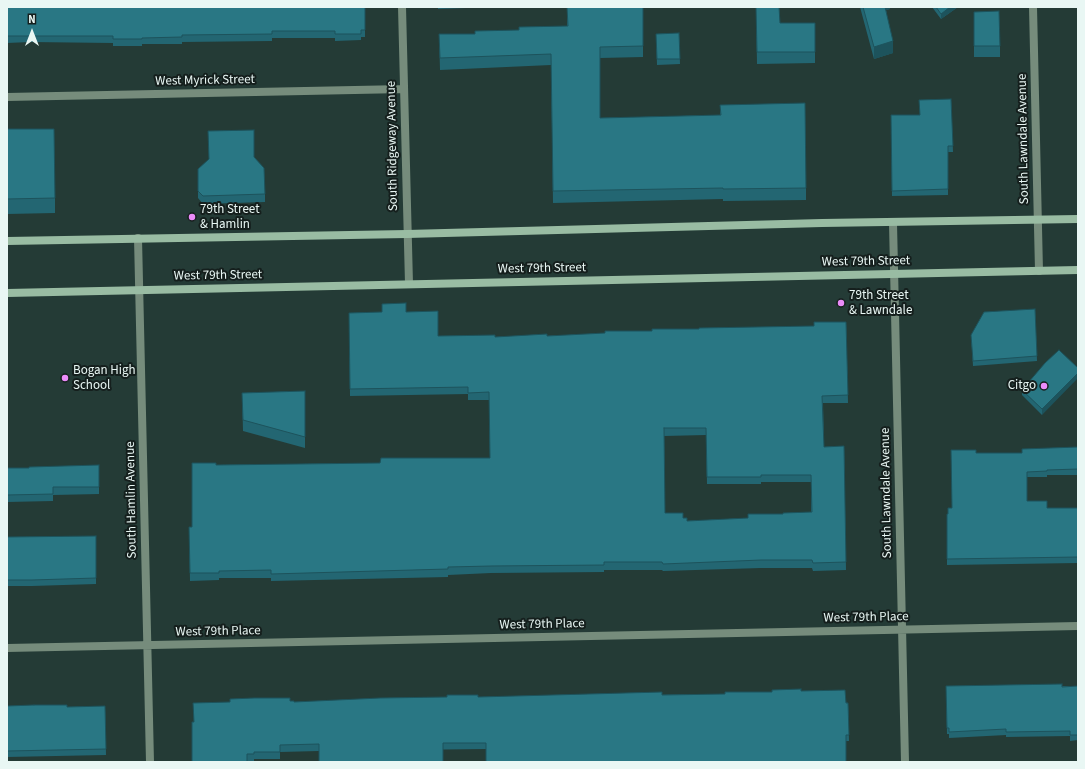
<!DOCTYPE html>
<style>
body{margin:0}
#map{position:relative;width:1085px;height:769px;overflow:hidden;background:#243b36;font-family:"Source Sans 3",sans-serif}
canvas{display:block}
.frame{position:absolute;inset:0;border:8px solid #e9f7f4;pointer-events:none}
.north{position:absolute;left:12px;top:12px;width:40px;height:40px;-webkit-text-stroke:3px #151f1d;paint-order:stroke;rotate:0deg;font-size:11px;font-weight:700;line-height:16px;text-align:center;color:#e9f7f4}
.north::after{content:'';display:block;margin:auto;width:14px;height:18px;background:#e9f7f4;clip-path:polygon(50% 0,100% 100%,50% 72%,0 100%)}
</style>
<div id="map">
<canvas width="1085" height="769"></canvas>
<div class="frame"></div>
<div class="north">N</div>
</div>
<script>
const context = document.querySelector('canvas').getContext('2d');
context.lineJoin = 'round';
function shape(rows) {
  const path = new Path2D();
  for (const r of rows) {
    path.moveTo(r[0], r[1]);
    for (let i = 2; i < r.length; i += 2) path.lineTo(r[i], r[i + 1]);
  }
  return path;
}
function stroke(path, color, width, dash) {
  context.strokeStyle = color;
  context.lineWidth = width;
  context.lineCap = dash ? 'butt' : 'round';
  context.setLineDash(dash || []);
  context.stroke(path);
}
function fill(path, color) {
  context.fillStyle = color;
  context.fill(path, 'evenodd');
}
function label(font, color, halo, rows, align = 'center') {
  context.font = font + ' "Source Sans 3",sans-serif';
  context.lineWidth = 4;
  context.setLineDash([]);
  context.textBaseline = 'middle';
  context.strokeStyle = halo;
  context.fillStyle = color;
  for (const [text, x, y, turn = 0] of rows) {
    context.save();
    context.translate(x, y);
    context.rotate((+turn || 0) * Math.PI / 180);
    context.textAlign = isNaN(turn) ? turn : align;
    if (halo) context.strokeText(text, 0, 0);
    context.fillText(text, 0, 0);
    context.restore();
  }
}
const street = shape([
 [402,7,409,284],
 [1033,7,1039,271],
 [7,97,404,89],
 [893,223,905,762],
 [138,238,150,762],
 [7,648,1078,626]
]);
const secondary = shape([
 [7,241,407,234,822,223,1078,219],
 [7,293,1078,270]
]);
const wall = shape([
 [7,7,365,7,365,37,361,37,361,40,335,41,335,38,272,38,272,41,182,42,182,44,142,44,142,46,113,46,113,43,30,42,7,43],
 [438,7,466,7,466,8,438,9],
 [567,7,643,7,643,57,600,58,600,118,720,115,720,105,806,188,806,200,723,201,723,199,553,203,551,65,440,70,439,34,475,34,567,26],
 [756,7,780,23,815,23,815,63,757,64],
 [860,7,890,7,890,9,886,10,893,53,874,59],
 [932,7,958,7,941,19],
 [974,12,1000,46,1000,57,974,57],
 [679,33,680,64,657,65,656,34],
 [951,99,953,152,948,152,948,195,892,196,891,115,919,115],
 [7,129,55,198,55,213,7,214],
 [254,157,265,194,265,202,203,204,198,198,198,169],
 [1035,309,1037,361,973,366,971,335],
 [406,312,438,336,495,337,547,336,652,331,814,326,846,322,848,403,823,403,824,447,844,446,846,570,813,571,812,568,761,568,663,571,662,570,604,570,604,572,491,573,448,575,448,577,271,581,271,578,219,578,219,580,190,581,189,527,192,527,216,465,380,463,490,458,489,400,468,400,468,394,350,396,349,313],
 [706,435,707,484,761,484,761,482,811,482,811,512,748,518,687,521,683,518,665,513,664,436],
 [1059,350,1042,415,1022,395,1022,390],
 [305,391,305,448,243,431,242,393],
 [1078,447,1078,475,1047,475,1047,477,1027,477,1027,501,1047,508,1078,508,1078,563,947,565,947,514,948,514,952,508,976,453,1022,453],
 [99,465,99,494,53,495,53,501,7,502,7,468,29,468],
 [7,537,96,578,96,584,32,586,7,586],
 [946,686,1078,686,1078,740,1070,741,1070,736,1006,737,1006,735,949,738,949,734,947,734],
 [801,691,848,703,849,741,486,749,319,751,280,752,280,759,254,759,254,761,247,761,194,722,290,701,294,702,478,697,725,694],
 [7,706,67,707,105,706,106,755,7,757]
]);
const shadedWall = shape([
 [883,7,890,7,890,9,883,11],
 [950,7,958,7,941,19,941,14],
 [893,41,893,53,874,59,874,47],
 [1078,373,1078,378,1042,415,1042,409]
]);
const building = shape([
 [7,7,365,7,365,30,361,30,361,34,335,34,335,31,272,31,272,34,182,35,182,37,142,38,142,39,113,39,113,36,7,36,7,7],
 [567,7,643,7,643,46,600,47,600,118,721,115,720,105,805,103,806,188,723,189,723,188,553,191,551,54,440,58,439,34,475,34,475,31,519,30,519,27,568,26,567,7],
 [756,7,779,7,780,23,815,23,815,52,757,52,756,7],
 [863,7,885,7,893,41,874,47,863,7],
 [936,7,950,7,941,14,936,7],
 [999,11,1000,46,974,46,974,12,999,11],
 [679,33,680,59,657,59,656,34,679,33],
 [951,99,953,146,948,146,948,189,892,191,891,115,920,115,919,100,951,99],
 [7,129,54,129,55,198,7,199,7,129],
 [254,130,254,157,264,168,265,194,203,196,198,191,198,169,209,159,208,131,254,130],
 [406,303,406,312,438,311,438,336,495,335,495,337,547,334,547,336,605,333,605,331,652,331,652,329,699,329,699,328,814,326,814,322,846,322,848,395,822,396,824,447,844,446,846,562,813,563,812,560,761,560,663,564,662,562,604,562,604,565,491,566,448,567,448,569,271,574,271,570,219,571,219,573,190,573,189,527,192,527,192,463,216,463,216,465,380,463,381,458,490,458,489,392,468,393,468,387,350,389,349,313,382,312,382,304,406,303],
 [664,428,706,428,707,477,761,477,761,475,811,475,812,512,783,513,783,514,748,514,748,518,687,521,687,518,683,518,683,513,665,513,664,428],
 [1035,309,1037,356,973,361,971,335,984,312,1035,309],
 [1059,350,1078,368,1078,373,1042,409,1022,390,1045,363,1059,350],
 [305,391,305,437,243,420,242,393,305,391],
 [1078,447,1078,469,1047,470,1047,471,1027,472,1027,501,1047,501,1047,508,1078,508,1078,557,947,559,947,514,948,514,948,508,952,508,951,450,976,450,976,453,1022,453,1022,449,1078,447],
 [99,465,99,487,53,487,53,494,7,495,7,468,29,468,29,467,99,465],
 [96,536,96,578,32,580,7,580,7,537,96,536],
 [1062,684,1062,687,1078,686,1078,735,1070,735,1070,731,1006,732,1006,729,949,732,949,728,947,728,946,686,1062,684],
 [801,689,801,691,845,690,846,703,848,703,849,735,846,735,846,762,486,762,486,743,443,743,443,762,319,762,319,744,280,745,280,752,254,752,254,754,247,754,247,762,192,762,192,722,194,722,193,703,230,702,230,699,254,698,290,698,290,701,294,701,294,702,380,698,447,697,447,695,478,695,478,697,662,692,662,695,725,694,725,692,772,692,772,690,801,689],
 [34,705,67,705,67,707,105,706,106,749,7,751,7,706,34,705]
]);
const markers = [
 [192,217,4,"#ec8cfa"],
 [841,303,4,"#ec8cfa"],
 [65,378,4,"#ec8cfa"],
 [1044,386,4,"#ec8cfa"]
];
const streetNames = [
 ["West Myrick Street",205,81,-1],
 ["South Lawndale Avenue",1024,139,-91],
 ["South Ridgeway Avenue",393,146,-91],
 ["West 79th Street",866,262,-1],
 ["West 79th Street",542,269,-1],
 ["West 79th Street",218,276,-1],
 ["South Lawndale Avenue",887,493,-91],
 ["South Hamlin Avenue",132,500,-91],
 ["West 79th Place",866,618,-1],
 ["West 79th Place",542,625,-1],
 ["West 79th Place",218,632,-1]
];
const poiNames = [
 ["79th Street",200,210],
 ["& Hamlin",200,225],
 ["79th Street",849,296],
 ["& Lawndale",849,311],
 ["Bogan High",73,371],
 ["School",73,386],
 ["Citgo",1036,386,"right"]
];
stroke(street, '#768c7c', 8);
stroke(secondary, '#99bca3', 8);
fill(wall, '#236672');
fill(shadedWall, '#1d535c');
fill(building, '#297784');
stroke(building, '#1d535c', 1);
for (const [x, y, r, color] of markers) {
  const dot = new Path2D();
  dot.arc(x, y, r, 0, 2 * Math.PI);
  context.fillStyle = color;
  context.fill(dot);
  stroke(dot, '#151f1d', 1.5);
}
label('13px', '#e9f7f4', '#151f1d', streetNames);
label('13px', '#e9f7f4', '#151f1d', poiNames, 'left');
</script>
